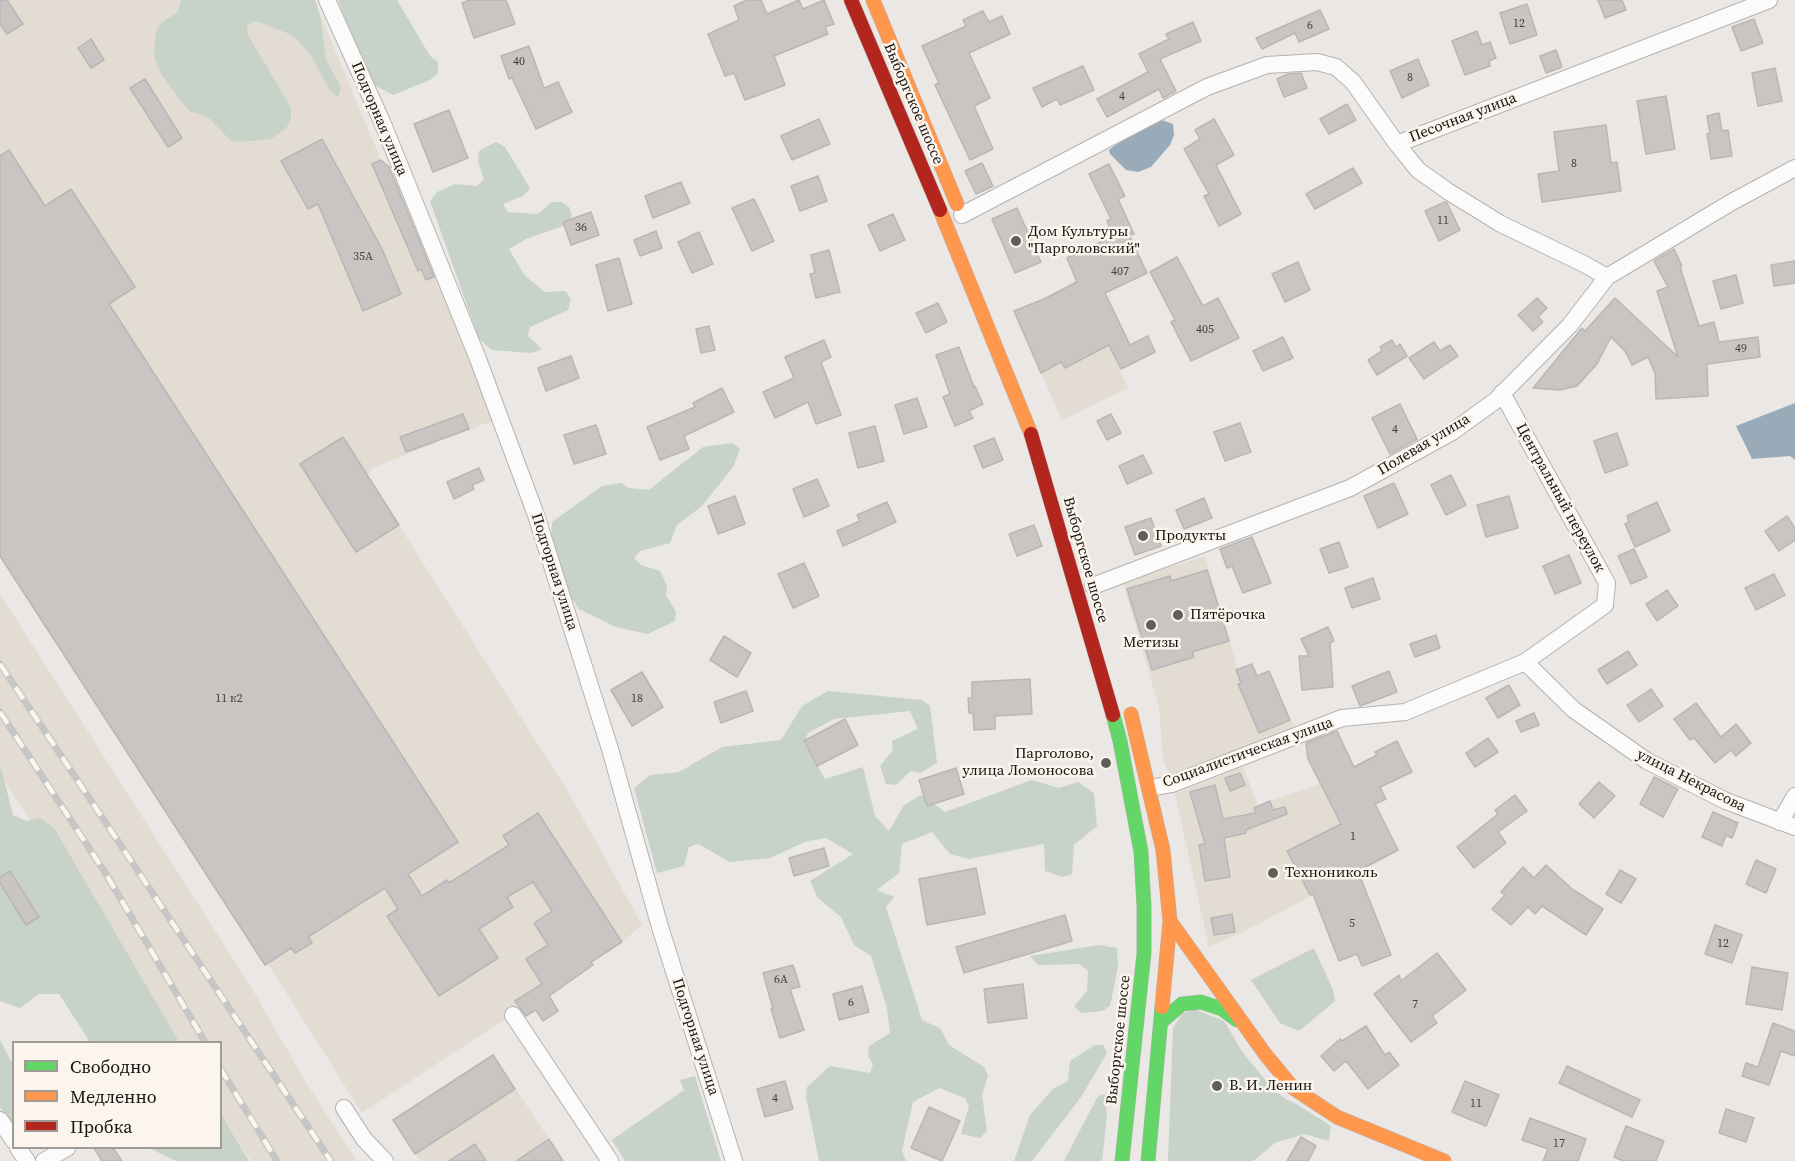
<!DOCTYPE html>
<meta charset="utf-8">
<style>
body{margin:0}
#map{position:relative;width:1795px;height:1161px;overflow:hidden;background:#eae7e4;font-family:"Source Serif 4",serif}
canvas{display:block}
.legend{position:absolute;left:12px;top:1041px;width:210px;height:108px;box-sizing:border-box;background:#fbf5ed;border:2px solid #9f9b95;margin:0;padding:8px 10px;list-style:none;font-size:18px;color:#161411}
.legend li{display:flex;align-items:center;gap:12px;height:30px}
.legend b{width:30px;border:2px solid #9f9b95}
</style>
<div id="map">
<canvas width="1795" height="1161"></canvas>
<ul class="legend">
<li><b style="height:8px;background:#63d668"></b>Свободно</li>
<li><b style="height:8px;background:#ff974d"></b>Медленно</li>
<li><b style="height:8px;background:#b3261e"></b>Пробка</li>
</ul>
</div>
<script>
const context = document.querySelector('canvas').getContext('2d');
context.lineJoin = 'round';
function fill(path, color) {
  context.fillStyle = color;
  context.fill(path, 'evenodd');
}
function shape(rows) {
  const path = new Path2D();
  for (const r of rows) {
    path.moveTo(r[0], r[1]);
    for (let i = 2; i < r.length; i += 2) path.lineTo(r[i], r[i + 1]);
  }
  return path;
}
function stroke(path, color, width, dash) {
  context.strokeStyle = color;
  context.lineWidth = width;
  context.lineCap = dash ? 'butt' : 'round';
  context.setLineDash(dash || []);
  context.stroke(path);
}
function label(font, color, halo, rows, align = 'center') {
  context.font = font + ' "Source Serif 4",serif';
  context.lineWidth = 5;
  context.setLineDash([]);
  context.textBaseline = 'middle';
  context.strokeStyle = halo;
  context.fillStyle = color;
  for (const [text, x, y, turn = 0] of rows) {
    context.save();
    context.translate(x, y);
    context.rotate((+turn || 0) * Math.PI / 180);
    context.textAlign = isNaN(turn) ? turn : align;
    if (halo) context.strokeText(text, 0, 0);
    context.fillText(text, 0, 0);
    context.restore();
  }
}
const built = shape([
 [0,0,314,0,381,160,393,170,448,296,492,421,374,467,367,475,569,793,642,925,622,942,592,962,593,965,549,996,558,1011,543,1021,536,1010,525,1016,520,1009,362,1113,268,964,265,965,0,556],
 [1137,251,1147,273,1104,294,1129,346,1113,354,1128,388,1062,420,1014,311,1045,299,1093,271],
 [1205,556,1238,669,1252,664,1257,676,1269,671,1295,729,1171,780,1163,759,1159,708,1123,582],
 [0,594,251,987,305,1081,357,1161,251,1161,221,1115,220,1042,173,1042,0,774],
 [1366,761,1386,799,1375,805,1398,850,1243,932,1209,947,1175,794,1243,766,1258,805,1321,784],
 [493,1055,549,1139,516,1161,486,1161,475,1144,449,1161,420,1161,393,1120]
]);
const green = shape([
 [181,0,315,0,320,15,326,60,341,87,338,97,330,91,312,57,299,42,292,35,256,21,247,25,248,35,291,108,291,119,287,127,271,139,240,142,231,141,210,119,201,114,191,112,184,105,161,74,154,56,156,31,161,23,178,12],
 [338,0,397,0,430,56,438,62,438,73,430,80,393,95,374,85,361,58],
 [496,142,505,147,530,188,523,196,503,204,508,212,538,214,552,202,562,202,570,208,572,217,566,225,526,239,509,249,523,273,530,280,545,292,565,291,571,299,568,310,530,327,528,336,542,349,532,353,492,350,479,339,430,201,437,192,455,184,477,186,484,180,478,161,479,151],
 [732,443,740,449,733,467,702,506,677,525,670,543,640,551,634,558,641,565,660,571,667,586,666,595,676,612,675,621,648,634,616,627,579,609,567,591,551,546,552,522,602,486,621,483,629,488,649,490,703,447],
 [828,691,922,700,930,706,937,763,920,773,911,771,896,785,886,784,880,766,893,750,892,741,918,729,910,711,834,719,808,733,804,743,825,779,863,767,875,816,889,831,904,805,921,795,945,812,1032,780,1059,788,1078,782,1094,793,1097,826,1074,845,1072,874,1062,877,1045,871,1044,844,969,859,950,854,932,832,902,844,899,873,877,890,894,897,886,907,922,1020,940,1028,949,1045,984,1067,988,1076,982,1095,987,1131,980,1138,961,1134,969,1106,965,1098,939,1088,913,1102,902,1151,906,1161,819,1161,806,1097,807,1087,830,1066,870,1073,873,1064,868,1056,869,1046,890,1033,887,1008,871,956,854,945,841,917,818,898,810,881,853,854,826,838,807,841,770,858,730,862,698,844,689,847,684,866,657,873,634,788,650,775,679,772,722,747,781,740,802,706],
 [0,764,13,815,26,821,40,818,54,828,179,1042,90,1042,59,994,39,994,20,1008,0,1001],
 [1099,945,1117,948,1118,967,1110,1006,1102,1011,1081,1013,1074,1006,1087,991,1088,971,1080,964,1038,965,1030,956],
 [1314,948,1333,990,1335,1001,1299,1031,1280,1023,1251,980],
 [1194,1009,1224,1021,1243,1053,1272,1088,1284,1098,1298,1105,1331,1126,1329,1141,1304,1134,1275,1143,1253,1161,1168,1161,1173,1028,1182,1014],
 [0,1040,13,1065,13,1128,0,1107],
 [1095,1045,1103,1045,1107,1053,1081,1097,1032,1161,1014,1161,1030,1115,1053,1089,1068,1081,1070,1061],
 [695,1076,721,1161,625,1161,612,1140,684,1090,680,1080],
 [1105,1094,1107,1116,1102,1161,1064,1161,1098,1096],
 [221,1114,249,1161,176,1161,149,1148,220,1148]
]);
const water = shape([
 [1162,120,1173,124,1174,135,1170,145,1151,167,1138,172,1126,170,1110,154,1109,150,1124,139],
 [1795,403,1795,460,1790,456,1752,459,1736,426]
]);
const building = shape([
 [0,0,7,0,23,24,7,34,0,24,0,0],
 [470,0,506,0,515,24,474,38,462,3,470,0],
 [747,0,761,0,767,14,799,0,803,9,824,0,834,24,825,27,828,34,774,56,785,85,745,100,734,73,725,76,708,34,739,20,734,6,747,0],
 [1598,0,1622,0,1626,10,1605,18,1598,0],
 [1527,4,1537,35,1510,44,1500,13,1527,4],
 [1320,10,1329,29,1299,42,1295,33,1262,49,1256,38,1320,10],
 [983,11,989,22,1002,16,1010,34,969,53,990,98,974,106,993,149,970,160,935,85,939,83,922,46,966,26,963,20,983,11],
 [1754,19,1763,43,1741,51,1732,27,1754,19],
 [1193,22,1201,41,1160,59,1176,91,1163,98,1159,89,1107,117,1097,99,1148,72,1139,54,1169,39,1166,34,1193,22],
 [1477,31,1482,45,1490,42,1496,58,1489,61,1490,66,1465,75,1452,41,1477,31],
 [91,39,104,60,91,68,78,48,91,39],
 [529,46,544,88,558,82,572,112,536,129,512,78,509,79,501,56,529,46],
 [1556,50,1562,67,1546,73,1540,56,1556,50],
 [1418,59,1429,85,1402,98,1390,71,1418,59],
 [1083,66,1094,90,1060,105,1057,99,1042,107,1033,88,1083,66],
 [1775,68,1782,101,1758,106,1752,73,1775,68],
 [1301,73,1307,88,1284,97,1277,79,1288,74,1301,73],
 [145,79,182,138,168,147,130,88,145,79],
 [1666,96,1675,149,1646,154,1637,101,1666,96],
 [1347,104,1356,120,1329,134,1320,119,1347,104],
 [449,110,468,158,433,172,414,124,449,110],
 [1719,113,1722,131,1728,130,1732,156,1711,159,1707,134,1710,133,1707,116,1719,113],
 [819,119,830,144,792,160,781,136,819,119],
 [1214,119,1234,155,1216,165,1241,214,1219,226,1204,196,1209,194,1184,149,1200,139,1195,130,1214,119],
 [1606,125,1611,163,1617,162,1621,191,1542,202,1538,174,1559,171,1554,132,1606,125],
 [322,139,382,249,401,294,363,311,318,204,308,209,281,161,322,139],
 [9,150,45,206,71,189,135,287,109,304,458,842,408,874,422,896,447,880,449,883,509,845,503,836,538,813,622,942,591,962,593,965,549,996,558,1011,543,1021,536,1010,526,1016,515,1001,542,984,526,959,548,945,534,923,552,911,533,882,507,897,513,907,479,929,498,958,439,996,387,916,398,909,385,888,308,937,312,943,295,953,291,948,265,965,0,556,0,156,9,150],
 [381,160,389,167,434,277,426,280,421,269,418,271,372,164,381,160],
 [982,163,993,186,976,194,965,171,982,163],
 [1109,164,1125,196,1118,199,1134,234,1129,235,1147,273,1105,293,1130,345,1148,336,1155,352,1121,369,1109,345,1065,368,1061,362,1041,373,1014,311,1044,299,1077,282,1067,258,1105,240,1101,230,1109,226,1107,221,1111,219,1089,174,1109,164],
 [1353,168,1362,183,1315,209,1306,194,1353,168],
 [818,176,827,201,800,211,791,186,818,176],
 [681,182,690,203,653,218,645,196,681,182],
 [754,199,774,241,752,251,732,208,754,199],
 [1445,202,1447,203,1460,230,1439,241,1425,211,1445,202],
 [1017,208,1041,262,1015,273,992,219,1017,208],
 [591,212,599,235,571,245,563,222,591,212],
 [893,214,905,240,880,251,868,225,893,214],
 [656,231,662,248,640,256,634,240,656,231],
 [699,232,713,264,692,273,678,242,699,232],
 [1674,249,1682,266,1680,267,1699,326,1714,322,1719,342,1758,337,1760,357,1707,364,1708,396,1656,399,1655,373,1648,357,1632,365,1625,351,1611,337,1597,364,1577,386,1560,390,1533,388,1582,328,1585,331,1615,298,1678,357,1657,291,1668,287,1654,261,1674,249],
 [829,250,840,292,816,298,810,274,815,273,811,255,829,250],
 [1177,257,1203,306,1218,298,1239,338,1191,361,1171,322,1175,320,1150,272,1177,257],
 [619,258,632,304,608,311,596,265,619,258],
 [1795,261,1795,283,1774,286,1771,265,1795,261],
 [1298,262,1310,290,1285,302,1272,274,1298,262],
 [1736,275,1743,303,1721,309,1713,281,1736,275],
 [1537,298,1547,308,1538,317,1543,322,1533,331,1518,315,1537,298],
 [938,303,947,322,926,333,916,313,938,303],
 [709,326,715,350,701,353,696,329,709,326],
 [1283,337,1293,358,1263,371,1253,351,1283,337],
 [824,340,831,357,821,362,841,415,816,424,808,402,775,418,763,392,794,378,785,357,824,340],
 [1392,340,1396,347,1400,344,1407,356,1377,375,1368,360,1382,351,1380,347,1392,340],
 [1434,342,1440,351,1450,345,1458,356,1424,379,1409,358,1434,342],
 [959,347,974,387,975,386,983,404,969,411,973,418,955,426,943,397,950,394,936,355,959,347],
 [571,356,579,378,546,391,538,368,571,356],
 [722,388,734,412,684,436,689,449,660,460,647,427,695,407,693,403,722,388],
 [917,398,927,427,904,434,895,405,917,398],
 [1400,404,1417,439,1390,454,1372,418,1400,404],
 [463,414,469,429,406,452,400,437,463,414],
 [1111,414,1121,433,1107,440,1097,421,1111,414],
 [1240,423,1251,452,1225,461,1214,432,1240,423],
 [596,425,606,454,574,464,564,435,596,425],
 [875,426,884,461,858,468,849,433,875,426],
 [1617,433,1628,465,1605,473,1594,441,1617,433],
 [343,437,399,525,356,552,300,464,343,437],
 [994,438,1003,460,983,468,974,446,994,438],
 [1143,455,1152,473,1127,484,1119,466,1143,455],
 [479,468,484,480,472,485,474,489,454,499,447,482,479,468],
 [1451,475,1466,505,1446,515,1431,485,1451,475],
 [817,479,829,506,804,517,793,489,817,479],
 [1394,483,1408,514,1378,528,1364,496,1394,483],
 [735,496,745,524,718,534,708,506,735,496],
 [1509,496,1518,528,1486,537,1477,505,1509,496],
 [1204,498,1212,518,1184,529,1176,510,1204,498],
 [887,502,896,522,843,546,837,531,860,521,857,515,887,502],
 [1657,502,1670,531,1635,547,1625,524,1629,522,1627,516,1657,502],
 [1787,516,1795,528,1795,540,1779,551,1765,531,1787,516],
 [1151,518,1161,546,1135,555,1125,527,1151,518],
 [1034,525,1042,546,1017,556,1009,534,1034,525],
 [1252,537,1271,583,1243,593,1232,566,1227,568,1220,549,1252,537],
 [1339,542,1348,567,1329,573,1320,549,1339,542],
 [1634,549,1647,577,1631,584,1618,556,1634,549],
 [1569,555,1581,583,1555,594,1543,566,1569,555],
 [804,563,819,596,793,608,778,574,804,563],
 [1207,570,1229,641,1192,652,1194,657,1152,670,1127,589,1170,576,1171,581,1207,570],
 [1774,574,1785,595,1756,610,1745,588,1774,574],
 [1373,578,1380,599,1352,608,1345,588,1373,578],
 [1667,590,1678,606,1657,621,1646,604,1667,590],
 [1328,627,1334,641,1330,643,1333,687,1302,690,1299,656,1309,656,1301,639,1328,627],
 [1436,635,1440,648,1415,657,1410,644,1436,635],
 [724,636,751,653,737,677,710,660,724,636],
 [1628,651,1637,665,1607,684,1598,670,1628,651],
 [1252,664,1257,676,1269,671,1290,720,1259,733,1238,684,1241,683,1236,670,1252,664],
 [1389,671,1397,692,1360,706,1352,686,1389,671],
 [642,672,663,707,632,726,611,690,642,672],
 [1030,679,1032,714,995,716,995,729,974,730,973,713,969,713,968,698,972,698,972,682,1030,679],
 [1509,685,1520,705,1498,718,1486,698,1509,685],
 [1651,689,1663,706,1639,722,1627,705,1651,689],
 [746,691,753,711,721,723,714,702,746,691],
 [1696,703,1721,737,1736,724,1751,743,1736,756,1731,750,1715,763,1694,738,1690,740,1674,719,1696,703],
 [1534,713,1539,725,1521,732,1516,721,1534,713],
 [845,719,858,745,817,766,804,741,845,719],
 [1337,731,1354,767,1377,755,1375,752,1397,741,1412,772,1380,787,1386,799,1375,804,1398,850,1358,871,1391,955,1362,966,1357,954,1339,961,1313,894,1310,895,1287,851,1341,824,1308,759,1306,743,1337,731],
 [1488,738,1498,752,1475,767,1466,753,1488,738],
 [956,768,964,794,927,806,919,780,956,768],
 [1240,773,1245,785,1230,791,1225,778,1240,773],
 [1654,777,1678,789,1663,817,1640,804,1654,777],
 [1599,782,1615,796,1594,818,1579,804,1599,782],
 [1215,785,1223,819,1256,813,1254,808,1270,801,1273,810,1285,807,1287,814,1246,830,1246,833,1224,838,1230,877,1205,881,1199,845,1205,844,1190,792,1215,785],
 [1515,795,1527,811,1498,832,1506,843,1474,868,1457,847,1498,814,1495,810,1515,795],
 [1713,812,1738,823,1732,838,1726,835,1722,846,1702,837,1713,812],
 [824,848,829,866,794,876,789,858,824,848],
 [1756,860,1776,869,1766,893,1746,884,1756,860],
 [1546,865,1572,889,1603,909,1586,935,1542,906,1535,914,1528,907,1511,925,1492,909,1505,895,1501,892,1523,867,1534,878,1546,865],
 [976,868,985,914,927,925,919,879,976,868],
 [1620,870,1636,879,1621,903,1606,894,1620,870],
 [10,871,39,917,26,925,0,883,0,877,10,871],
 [1232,914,1235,932,1214,935,1211,918,1232,914],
 [1065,915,1072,941,964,973,956,947,1065,915],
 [1715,925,1742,935,1732,963,1705,954,1715,925],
 [1437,953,1466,990,1432,1016,1437,1023,1411,1042,1374,994,1399,975,1401,981,1437,953],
 [793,965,800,987,790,989,804,1030,780,1038,771,1009,773,1009,763,973,793,965],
 [1752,967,1788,973,1782,1010,1746,1004,1752,967],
 [1023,984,1027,1018,988,1023,984,989,1023,984],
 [862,986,869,1012,839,1020,833,994,862,986],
 [1773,1023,1795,1031,1795,1056,1781,1051,1769,1085,1742,1076,1746,1063,1758,1067,1773,1023],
 [1366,1026,1385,1055,1389,1052,1399,1065,1368,1089,1346,1061,1334,1071,1321,1056,1340,1039,1342,1041,1366,1026],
 [493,1055,515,1089,415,1154,393,1120,493,1055],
 [1567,1066,1640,1100,1632,1117,1559,1083,1567,1066],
 [785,1081,793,1109,765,1117,757,1089,785,1081],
 [1465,1081,1499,1095,1486,1126,1452,1112,1465,1081],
 [929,1107,960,1121,942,1161,911,1148,929,1107],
 [1726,1109,1754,1118,1746,1142,1719,1133,1726,1109],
 [1530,1118,1586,1139,1578,1161,1543,1161,1548,1149,1522,1140,1530,1118],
 [1626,1126,1664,1141,1656,1161,1623,1161,1614,1157,1626,1126],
 [1301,1137,1316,1146,1308,1161,1287,1161,1301,1137],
 [549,1139,563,1161,516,1161,549,1139],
 [475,1144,486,1161,449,1161,475,1144],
 [94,1148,113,1148,122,1161,102,1161,94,1148]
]);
const street = shape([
 [327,0,383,124,478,359,536,515,610,749,660,927,734,1161],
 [1397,144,1418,170,1449,192,1501,224,1584,264,1607,277],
 [962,215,1207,87,1267,65,1317,62,1336,67,1353,82,1397,144,1769,0],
 [1093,586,1350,488,1452,432,1495,401,1570,325,1607,277,1730,203,1795,168],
 [1525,662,1574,710,1647,761,1726,801,1795,827],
 [1150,788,1172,784,1342,718,1405,712,1525,662,1605,605,1607,583,1502,393],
 [1780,822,1795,796],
 [513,1015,610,1161],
 [344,1108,364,1139,385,1161],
 [0,1120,14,1141],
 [18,1148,27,1161],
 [44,1161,67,1148]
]);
const fast = shape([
 [1113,715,1120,741,1141,852,1144,907,1144,953,1122,1161],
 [1161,1022,1182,1004,1201,1002,1222,1009,1237,1020],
 [1148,1161,1162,1007]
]);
const slow = shape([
 [873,0,957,204],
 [940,210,1031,434],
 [1131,714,1163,850,1170,921,1162,1007],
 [1170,921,1265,1054,1293,1088,1337,1117,1444,1161]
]);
const jam = shape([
 [851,0,940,210],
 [1031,434,1113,715]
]);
const rail = shape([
 [0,664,331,1161],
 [0,712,106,874,205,1042],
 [220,1068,277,1161]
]);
const markers = [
 [1016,241,6,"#605e5b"],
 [1143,536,6,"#605e5b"],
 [1178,615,6,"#605e5b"],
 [1151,625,6,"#605e5b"],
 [1106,763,6,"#605e5b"],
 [1273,873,6,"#605e5b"],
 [1217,1086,6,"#605e5b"]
];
const numberNames = [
 ["12",1519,24],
 ["6",1310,26],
 ["40",519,62],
 ["8",1410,78],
 ["4",1122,97],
 ["8",1574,164],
 ["11",1443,221],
 ["36",581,228],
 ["35А",363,257],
 ["407",1120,272],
 ["405",1205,330],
 ["49",1741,349],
 ["4",1395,430],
 ["11 к2",229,699],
 ["18",637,699],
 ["1",1353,837],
 ["5",1352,924],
 ["12",1723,944],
 ["6А",781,980],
 ["6",851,1003],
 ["7",1415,1005],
 ["4",775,1099],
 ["11",1476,1104],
 ["17",1559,1144]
];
const streetNames = [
 ["Выборгское шоссе",913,104,67],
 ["Песочная улица",1463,118,-21],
 ["Подгорная улица",379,119,67],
 ["Полевая улица",1424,445,-31],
 ["Центральный переулок",1560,498,61],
 ["Выборгское шоссе",1085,560,74],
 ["Подгорная улица",554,572,72],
 ["Социалистическая улица",1248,753,-20],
 ["улица Некрасова",1691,781,27],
 ["Подгорная улица",695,1037,72],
 ["Выборгское шоссе",1119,1040,-84]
];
const poiNames = [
 ["Дом Культуры",1028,232],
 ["\"Парголовский\"",1028,249],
 ["Продукты",1155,536],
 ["Пятёрочка",1190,615],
 ["Метизы",1151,643,"center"],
 ["Парголово,",1094,754,"right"],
 ["улица Ломоносова",1094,771,"right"],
 ["Технониколь",1285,873],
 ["В. И. Ленин",1229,1086]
];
fill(built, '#e3dcd3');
fill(green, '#c7d2c9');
fill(water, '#99abb8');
fill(building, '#c8c5c3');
stroke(building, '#b9b6b4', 1.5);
stroke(street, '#b5b2af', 18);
stroke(fast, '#b5b2af', 15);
stroke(slow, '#b5b2af', 15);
stroke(jam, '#b5b2af', 15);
stroke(street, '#fcfbfb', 16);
stroke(fast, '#63d668', 14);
stroke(slow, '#ff974d', 14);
stroke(jam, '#b3261e', 14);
stroke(rail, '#c6c6c5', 7);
stroke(rail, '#fbf5ed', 4.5, [14]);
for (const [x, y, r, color] of markers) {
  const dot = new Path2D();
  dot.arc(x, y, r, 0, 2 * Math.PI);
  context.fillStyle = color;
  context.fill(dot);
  stroke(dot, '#fbf5ed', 2);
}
label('12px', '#42403e', null, numberNames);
label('15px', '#161411', '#fbf5ed', streetNames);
label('15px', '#161411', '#fbf5ed', poiNames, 'left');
</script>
